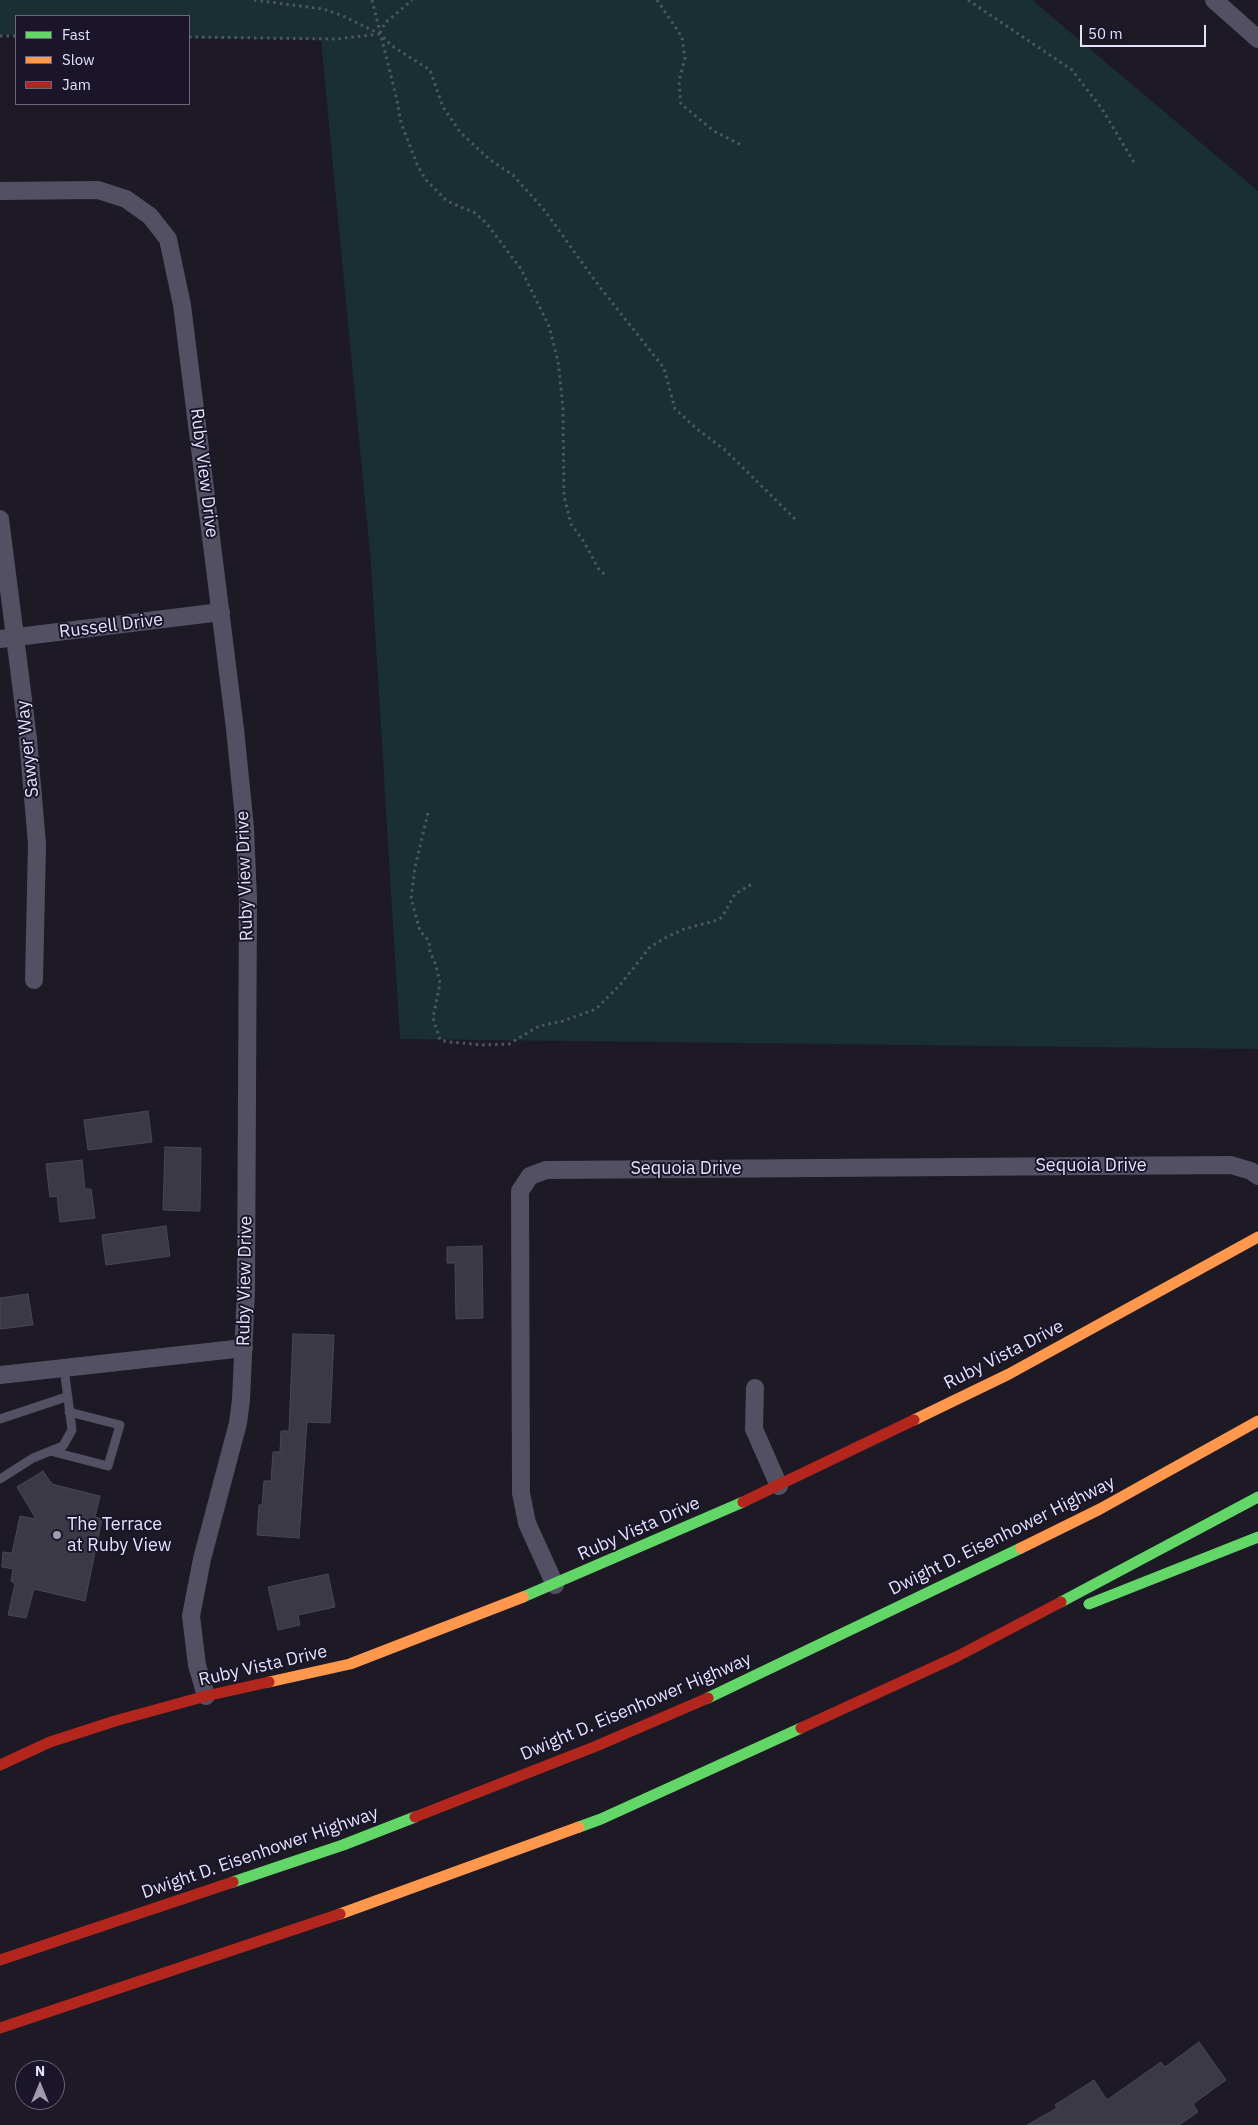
<!DOCTYPE html>
<style>
body{margin:0}
#map{position:relative;width:1258px;height:2125px;overflow:hidden;background:#1d1a25;font-family:"IBM Plex Sans",sans-serif}
canvas{display:block}
.legend{position:absolute;left:15px;top:15px;width:175px;height:90px;box-sizing:border-box;background:#1a152a;border:1px solid #6c677e;margin:0;padding:6px 9px;list-style:none;font-size:15px;color:#e6e1fb}
.legend li{display:flex;align-items:center;gap:10px;height:25px}
.legend b{width:25px;border:1px solid #6c677e}
.north{position:absolute;left:15px;top:2060px;width:50px;height:50px;box-sizing:border-box;background:#1a152a;border:1px solid #6c677e;border-radius:50%;rotate:0deg;font-size:14px;font-weight:700;line-height:20px;text-align:center;color:#e6e1fb}
.north::after{content:'';display:block;margin:auto;width:18px;height:22px;background:#a09bb0;clip-path:polygon(50% 0,100% 100%,50% 72%,0 100%)}
.scale{position:absolute;left:1080px;top:25px;width:126px;height:22px;box-sizing:border-box;border:2px solid #e6e1fb;border-top:0;padding-left:6px;font-size:15px;line-height:18px;white-space:nowrap;color:#e6e1fb;-webkit-text-stroke:4px #1a152a;paint-order:stroke}
</style>
<div id="map">
<canvas width="1258" height="2125"></canvas>
<ul class="legend">
<li><b style="height:6px;background:#63d668"></b>Fast</li>
<li><b style="height:6px;background:#ff974d"></b>Slow</li>
<li><b style="height:6px;background:#b3261e"></b>Jam</li>
</ul>
<div class="north">N</div>
<div class="scale">50 m</div>
</div>
<script>
const context = document.querySelector('canvas').getContext('2d');
context.lineJoin = 'round';
function fill(path, color) {
  context.fillStyle = color;
  context.fill(path, 'evenodd');
}
function shape(rows) {
  const path = new Path2D();
  for (const r of rows) {
    path.moveTo(r[0], r[1]);
    for (let i = 2; i < r.length; i += 2) path.lineTo(r[i], r[i + 1]);
  }
  return path;
}
function stroke(path, color, width, dash) {
  context.strokeStyle = color;
  context.lineWidth = width;
  context.lineCap = dash ? 'butt' : 'round';
  context.setLineDash(dash || []);
  context.stroke(path);
}
function label(font, color, halo, rows, align = 'center') {
  context.font = font + ' "IBM Plex Sans",sans-serif';
  context.lineWidth = 4;
  context.setLineDash([]);
  context.textBaseline = 'middle';
  context.strokeStyle = halo;
  context.fillStyle = color;
  for (const [text, x, y, turn = 0] of rows) {
    context.save();
    context.translate(x, y);
    context.rotate((+turn || 0) * Math.PI / 180);
    context.textAlign = isNaN(turn) ? turn : align;
    if (halo) context.strokeText(text, 0, 0);
    context.fillText(text, 0, 0);
    context.restore();
  }
}
const green = shape([
 [0,0,1032,0,1258,191,1258,1049,400,1039,371,564,321,40,189,38,189,16,16,16,16,35,0,35]
]);
const building = shape([
 [148,1111,152,1142,88,1150,84,1120,148,1111],
 [165,1147,201,1148,200,1211,163,1210,165,1147],
 [82,1160,85,1189,91,1189,95,1218,60,1222,57,1196,50,1197,46,1164,82,1160],
 [166,1226,170,1256,106,1265,102,1235,166,1226],
 [482,1246,483,1318,456,1319,455,1263,447,1263,447,1247,482,1246],
 [28,1294,33,1325,0,1329,0,1298,28,1294],
 [293,1334,334,1335,330,1423,307,1422,299,1538,257,1535,259,1505,262,1505,264,1481,271,1481,273,1452,280,1452,281,1431,289,1431,293,1334],
 [43,1471,52,1484,100,1496,95,1517,102,1519,85,1601,34,1589,26,1618,8,1615,15,1584,11,1581,13,1569,2,1567,3,1552,12,1553,20,1516,36,1519,17,1487,43,1471],
 [328,1574,335,1607,298,1615,300,1625,278,1630,268,1587,328,1574],
 [1199,2042,1226,2080,1193,2104,1198,2112,1179,2125,1027,2125,1057,2108,1055,2105,1094,2080,1107,2100,1161,2062,1165,2067,1199,2042]
]);
const path = shape([
 [254,0,323,9,341,15,380,34,392,46,430,70,443,107,460,132,489,159,513,175,545,211,599,286,664,368,675,409,697,429,725,450,796,520],
 [372,0,397,100,401,123,417,164,425,179,447,201,475,213,487,224,521,269,549,326,558,361,563,408,564,496,571,524,584,542,598,568,607,577],
 [657,0,682,37,685,58,679,81,681,104,714,131,743,146],
 [968,0,1072,70,1102,109,1135,164],
 [380,33,385,23,412,0],
 [0,36,16,36],
 [189,37,336,39,379,34],
 [428,813,415,867,411,898,420,931,429,941,430,952,436,965,440,983,433,1018,440,1040,449,1042,485,1045,509,1044,539,1026,563,1021,596,1009,620,985,650,947,665,938,684,929,718,920,722,917,735,894,752,884]
]);
const lane = shape([
 [0,1419,66,1397],
 [50,1451,108,1466,120,1425,69,1412],
 [0,1479,33,1458,63,1446,72,1430,64,1368]
]);
const street = shape([
 [1214,0,1258,39],
 [0,191,98,190,126,199,150,216,168,239,182,305,235,729,245,828,248,899,246,1290,241,1400,238,1423,202,1559,191,1616,197,1665,206,1696],
 [0,519,28,739,37,844,34,980],
 [0,639,221,612],
 [0,1375,244,1348],
 [755,1388,754,1429,779,1486],
 [555,1585,527,1523,521,1493,520,1191,530,1176,546,1170,1231,1165,1251,1171,1258,1176]
]);
const fast = shape([
 [523,1597,743,1502],
 [1061,1602,1258,1497],
 [1089,1604,1258,1537],
 [708,1698,1021,1548],
 [579,1827,601,1819,801,1728],
 [233,1882,343,1845,415,1817]
]);
const slow = shape([
 [914,1420,1009,1374,1258,1237],
 [1021,1548,1100,1509,1258,1421],
 [269,1682,350,1664,523,1597],
 [340,1914,579,1827]
]);
const jam = shape([
 [743,1502,914,1420],
 [801,1728,956,1657,1061,1602],
 [0,1765,50,1742,115,1721,206,1696,269,1682],
 [415,1817,594,1747,708,1698],
 [0,1960,233,1882],
 [0,2028,340,1914]
]);
const markers = [
 [57,1535,5,"#a09bb0"]
];
const streetNames = [
 ["Ruby View Drive",204,473,83],
 ["Russell Drive",111,626,-7],
 ["Sawyer Way",28,749,-96],
 ["Ruby View Drive",245,876,-92],
 ["Sequoia Drive",1091,1166],
 ["Sequoia Drive",686,1169],
 ["Ruby View Drive",245,1281,-89],
 ["Ruby Vista Drive",1004,1355,-27],
 ["Ruby Vista Drive",639,1529,-24],
 ["Dwight D. Eisenhower Highway",1002,1536,-26],
 ["Ruby Vista Drive",263,1666,-13],
 ["Dwight D. Eisenhower Highway",636,1707,-23],
 ["Dwight D. Eisenhower Highway",260,1853,-19]
];
const poiNames = [
 ["The Terrace",67,1525],
 ["at Ruby View",67,1546]
];
fill(green, '#192f31');
fill(building, '#3c3946');
stroke(building, '#4a4657', 1);
stroke(path, '#4d5664', 3, [2.5, 4]);
stroke(lane, '#535064', 9);
stroke(street, '#535064', 18);
stroke(fast, '#63d668', 11);
stroke(slow, '#ff974d', 11);
stroke(jam, '#b3261e', 11);
for (const [x, y, r, color] of markers) {
  const dot = new Path2D();
  dot.arc(x, y, r, 0, 2 * Math.PI);
  context.fillStyle = color;
  context.fill(dot);
  stroke(dot, '#1a152a', 2);
}
label('18px', '#e6e1fb', '#1a152a', streetNames);
label('18px', '#e6e1fb', '#1a152a', poiNames, 'left');
</script>
